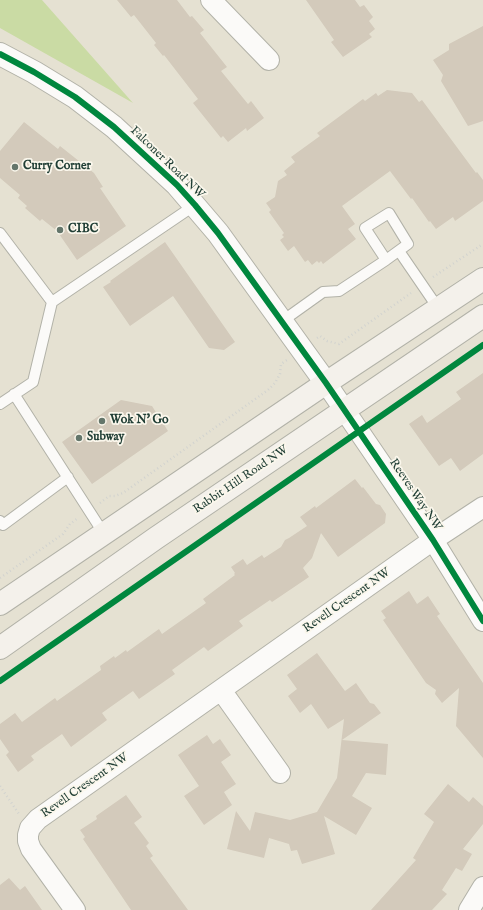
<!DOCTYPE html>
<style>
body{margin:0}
canvas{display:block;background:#e5e1d2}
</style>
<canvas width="483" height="910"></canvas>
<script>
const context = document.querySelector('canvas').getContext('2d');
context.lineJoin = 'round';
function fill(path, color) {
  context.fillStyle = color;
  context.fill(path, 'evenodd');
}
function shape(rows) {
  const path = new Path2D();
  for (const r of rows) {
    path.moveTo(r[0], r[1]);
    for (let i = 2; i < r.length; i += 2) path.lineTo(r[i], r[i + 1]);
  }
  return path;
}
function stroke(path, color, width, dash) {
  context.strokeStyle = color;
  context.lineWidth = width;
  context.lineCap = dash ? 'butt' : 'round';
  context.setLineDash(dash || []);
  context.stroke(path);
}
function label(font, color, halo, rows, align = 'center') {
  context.font = font + ' "IM FELL English",serif';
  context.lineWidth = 3.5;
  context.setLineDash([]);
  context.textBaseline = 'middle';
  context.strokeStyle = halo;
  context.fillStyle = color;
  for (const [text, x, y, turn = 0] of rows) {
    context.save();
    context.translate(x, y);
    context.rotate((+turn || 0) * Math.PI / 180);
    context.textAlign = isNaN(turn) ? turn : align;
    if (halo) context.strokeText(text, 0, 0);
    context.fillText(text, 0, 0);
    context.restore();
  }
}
const green = shape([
 [0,0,42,0,133,103,0,28]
]);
const building = shape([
 [117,0,177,0,190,17,192,16,204,30,200,33,227,67,221,71,248,104,251,101,264,118,247,131,246,128,228,142,223,136,221,138,193,103,198,99,164,55,163,56,154,45,156,43,134,15,131,17],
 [306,0,355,0,360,7,364,5,373,17,369,21,375,29,369,34,372,37,343,57,331,42,334,40],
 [483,26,483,121,468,126,441,81,443,75,433,60,449,50,449,44],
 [387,90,412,93,419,102,422,100,476,173,477,172,483,180,483,201,455,221,453,217,436,229,430,221,429,222,412,198,411,199,390,171,342,206,355,224,348,229,356,239,323,264,321,261,319,263,317,261,312,265,308,260,305,262,294,246,288,251,280,240,284,237,282,235,284,233,269,212,271,210,266,203,275,197,278,181,287,175,284,171,295,162,291,157,320,136,317,133,363,99,365,101,376,93,378,96],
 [24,122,58,149,60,146,94,173,103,187,100,188,126,226,77,260,57,231,42,219,40,221,25,208,27,206,18,198,20,195,0,178,0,151],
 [165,242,235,342,224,350,209,348,173,296,130,326,103,287,111,282,110,281],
 [483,373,483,454,460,471,451,458,439,466,409,424,422,415,427,423,461,399,456,392],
 [121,400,152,406,168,431,92,484,62,442],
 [355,479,362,488,363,487,376,504,380,505,386,514,385,523,338,557,321,533,312,558,303,568,309,577,272,602,270,600,239,621,243,626,208,651,204,647,172,670,175,674,139,699,133,691,102,713,107,720,71,747,62,734,31,756,34,760,18,772,6,755,9,752,0,739,0,724,15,713,22,722,55,698,57,701,101,670,100,666,114,656,115,658,126,650,127,652,159,629,162,634,206,603,203,599,235,575,234,574,235,573,231,567,243,559,247,565,262,555,264,558,281,547,285,540,289,538,307,526,300,517,315,506,316,508],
 [409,591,417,604,428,596,440,614,437,616,483,683,483,758,456,726,459,688,442,703,435,694,436,690,426,683,383,620,386,618,381,611],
 [317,653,345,691,356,683,370,703,374,704,381,713,342,740,388,744,386,775,366,773,352,796,372,808,356,835,324,816,335,854,302,864,297,850,291,851,289,844,269,838,264,858,227,849,236,811,250,831,255,812,290,820,317,812,337,778,344,719,328,729,311,704,300,713,288,696,297,689,287,675],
 [207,735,213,744,220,739,231,755,221,762,236,784,224,792,232,805,204,825,184,796,199,786,178,755],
 [448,784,469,802,473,797,483,806,483,824,463,849,472,854,462,871,456,868,442,890,447,894,432,910,371,910,416,860,413,858,434,822,424,814],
 [126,795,142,817,134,823,149,843,146,846,153,856,150,858,188,910,131,910,83,839,85,837,80,830,97,819,96,816],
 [9,878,20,890,25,886,42,910,0,910,0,885]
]);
const path = shape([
 [433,277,483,244],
 [317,338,320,336,327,341,339,344,411,293],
 [100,503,109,496,115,496,123,493,268,390,275,383,280,374,281,364,287,360],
 [0,578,63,534,70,524,78,518],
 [0,786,19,814]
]);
const service = shape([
 [0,233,52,302,195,205],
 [399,251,438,308],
 [281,322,323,292,339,291,386,260,408,244,389,213,365,228,386,260],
 [14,394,104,534],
 [0,404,33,382,52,302],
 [0,521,3,525,68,477]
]);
const minor = shape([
 [211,0,269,60],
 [326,383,433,540,483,621],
 [221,690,280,773],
 [75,910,31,849,28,841,28,835,30,828,38,819,433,540,483,507],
 [469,910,483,887]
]);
const tertiary = shape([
 [0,54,34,72,75,97,114,127,177,185,218,233,326,383]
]);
const secondary = shape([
 [0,604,326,383,483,279],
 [0,648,156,538,483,316]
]);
const cycleway = shape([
 [0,54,34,72,75,97,114,127,177,185,195,205,218,233,326,383,433,540,483,621],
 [0,681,483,345]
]);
const markers = [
 [15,167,4,"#64766b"],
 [60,230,4,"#64766b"],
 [102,421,4,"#64766b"],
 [79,438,4,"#64766b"]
];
const streetNames = [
 ["Falconer Road NW",167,163,44],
 ["Rabbit Hill Road NW",241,480,-34],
 ["Reeves Way NW",415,495,56],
 ["Revell Crescent NW",347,601,-35],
 ["Revell Crescent NW",85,786,-35]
];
const poiNames = [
 ["Curry Corner",23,167],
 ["CIBC",68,230],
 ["Wok N' Go",110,421],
 ["Subway",87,438]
];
fill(green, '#cadba4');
fill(building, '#d3cabb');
stroke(service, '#b2b2a8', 12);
stroke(minor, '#b2b2a8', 22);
stroke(tertiary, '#b2b2a8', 24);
stroke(secondary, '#b2b2a8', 24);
stroke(path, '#d2d3cf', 2.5, [1, 3]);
stroke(service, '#fbfaf8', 10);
stroke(minor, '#fbfaf8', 20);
stroke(tertiary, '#fbfaf8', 22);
stroke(secondary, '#f4f1eb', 22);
stroke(cycleway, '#00873e', 6);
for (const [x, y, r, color] of markers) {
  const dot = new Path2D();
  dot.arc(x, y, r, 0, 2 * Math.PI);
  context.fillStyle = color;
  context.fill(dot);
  stroke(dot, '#fbf7ec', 1.5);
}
label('12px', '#1f3d34', '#fbf7ec', streetNames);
label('bold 12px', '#1f3d34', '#fbf7ec', poiNames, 'left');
</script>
